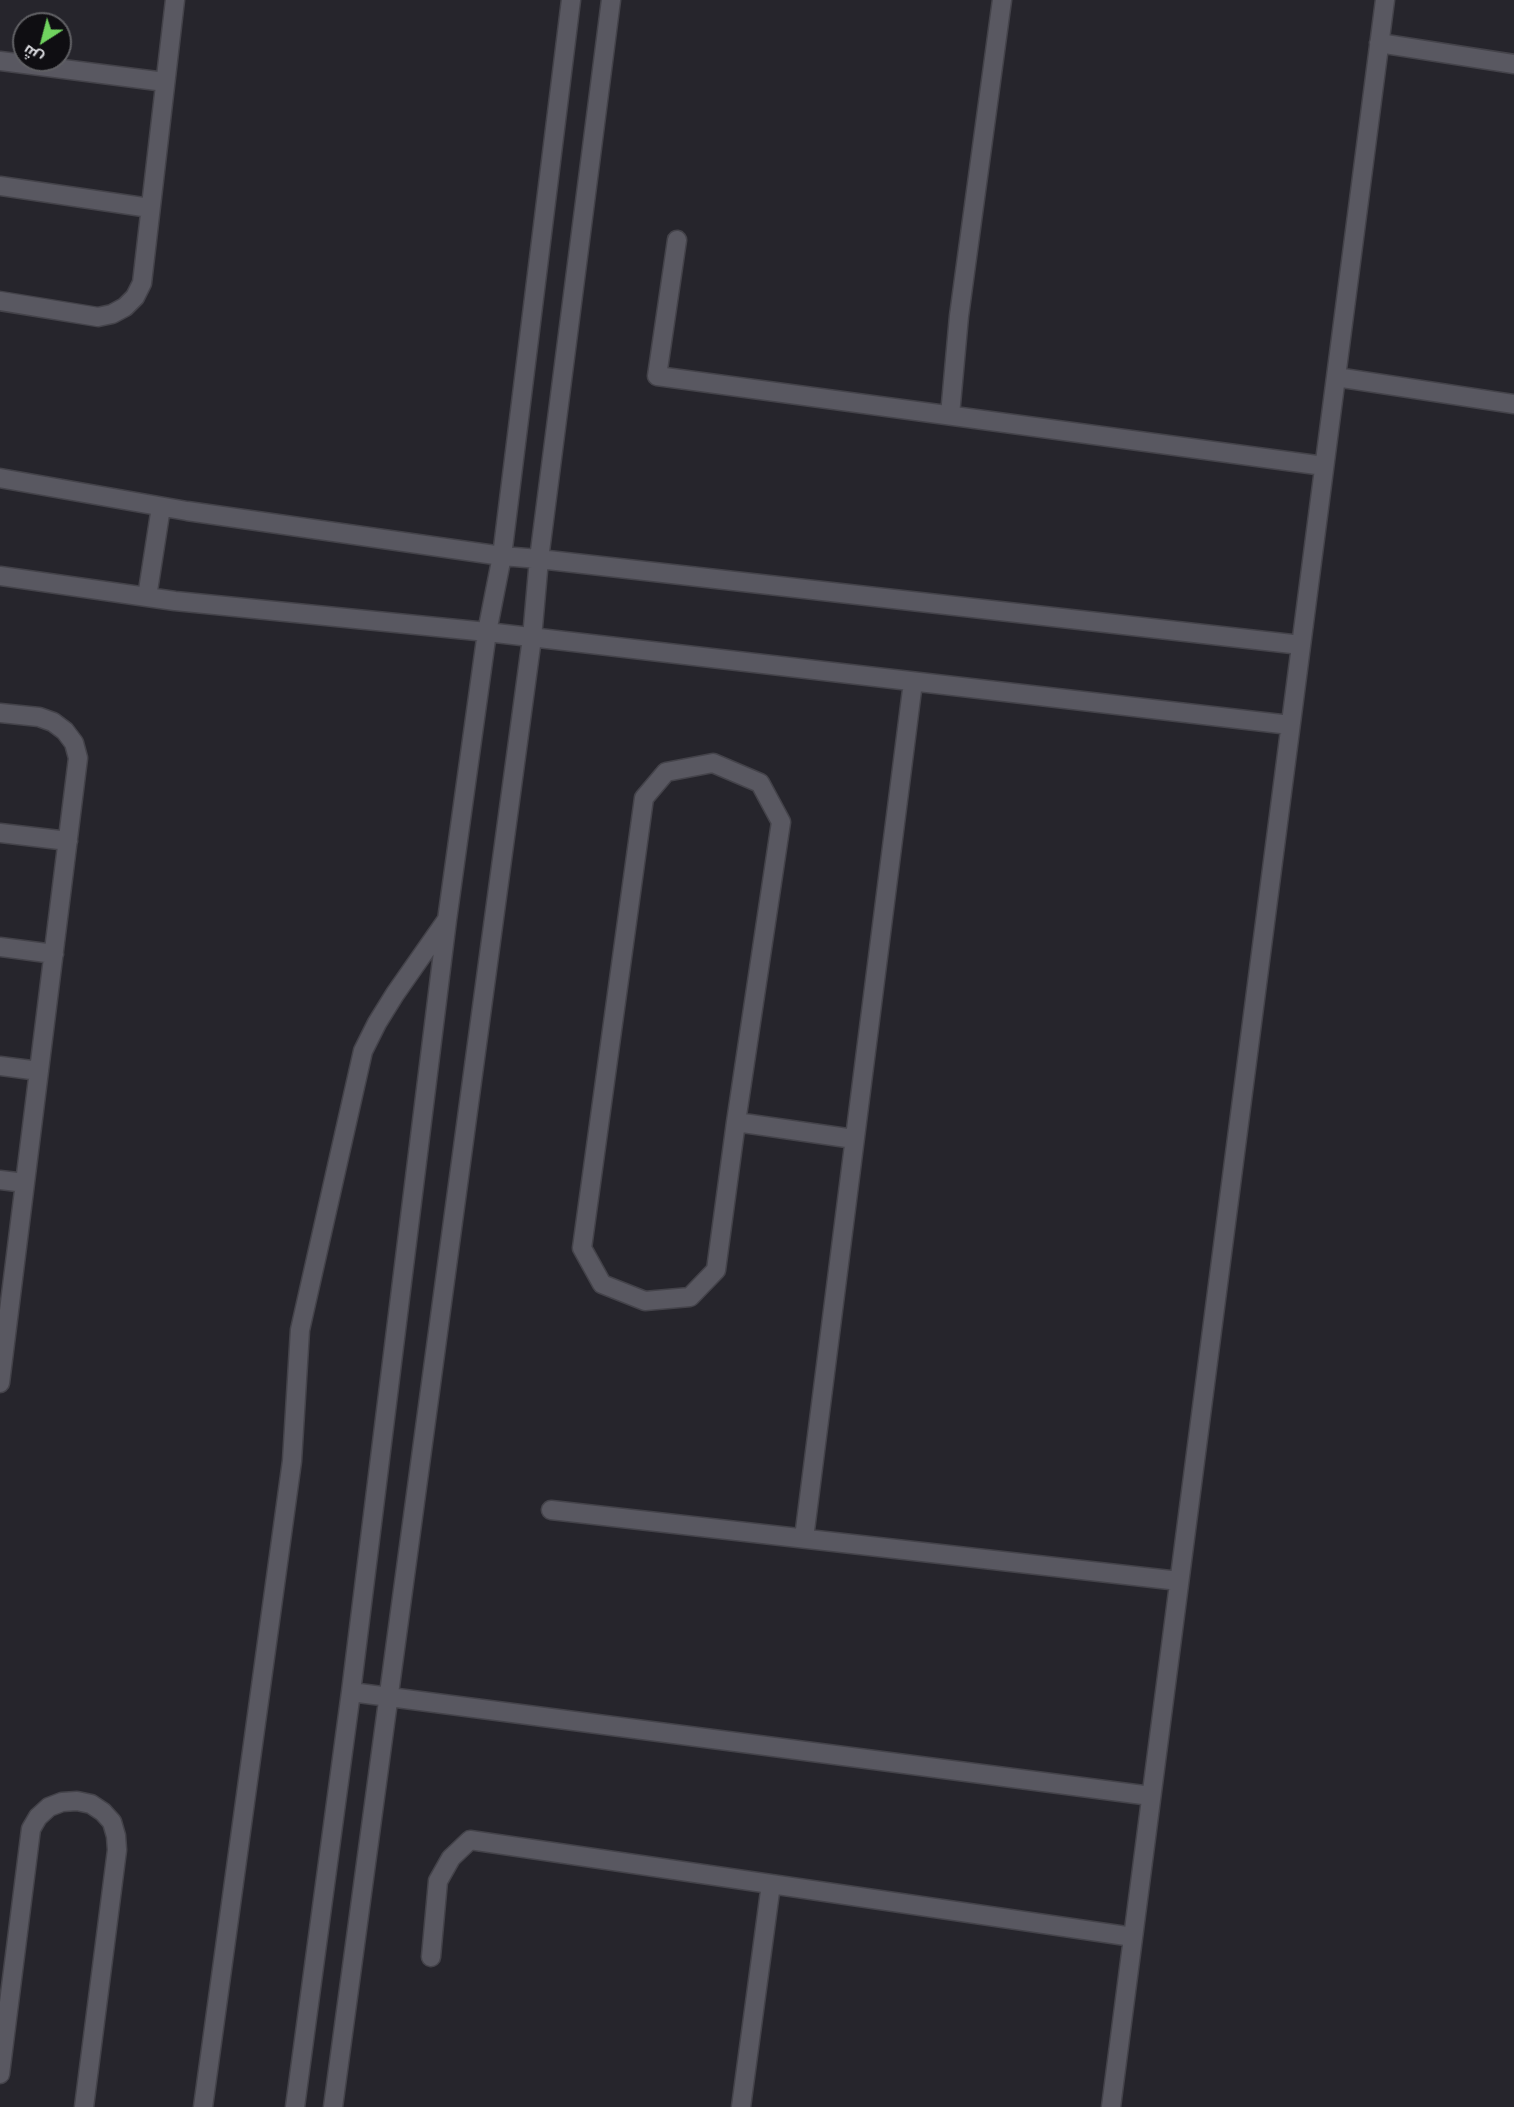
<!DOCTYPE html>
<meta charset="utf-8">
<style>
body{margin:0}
#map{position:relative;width:1514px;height:2107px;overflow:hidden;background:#26252c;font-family:Mulish,Cairo,sans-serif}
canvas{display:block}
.north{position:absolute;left:12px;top:12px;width:60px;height:60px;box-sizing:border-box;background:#0f0e12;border:2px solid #606064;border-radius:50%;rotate:216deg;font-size:16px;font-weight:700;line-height:24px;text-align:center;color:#dadadf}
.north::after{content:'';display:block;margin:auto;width:21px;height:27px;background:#70d35f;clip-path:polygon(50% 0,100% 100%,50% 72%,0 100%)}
</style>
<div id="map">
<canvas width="1514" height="2107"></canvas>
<div class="north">ش</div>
</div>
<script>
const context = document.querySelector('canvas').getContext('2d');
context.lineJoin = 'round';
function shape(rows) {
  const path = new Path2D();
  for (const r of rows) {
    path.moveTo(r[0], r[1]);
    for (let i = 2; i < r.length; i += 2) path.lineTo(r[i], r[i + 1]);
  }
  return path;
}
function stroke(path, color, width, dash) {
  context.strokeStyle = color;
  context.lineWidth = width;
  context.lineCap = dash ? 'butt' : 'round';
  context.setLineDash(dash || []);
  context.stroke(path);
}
const lane = shape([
 [1379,43,1514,64],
 [0,61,165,82],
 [0,186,150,208],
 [677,240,657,376,1324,466],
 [0,301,98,317,112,314,125,307,135,297,142,283,175,0],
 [1336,377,1514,404],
 [950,415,959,316,1002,0],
 [0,478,187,511,502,556,539,559,1301,645],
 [0,576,175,601,487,632,1290,725],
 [147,597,161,507],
 [0,713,39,717,53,722,65,731,74,743,78,758,0,1383],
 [0,833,68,841],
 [0,947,54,954],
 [0,1066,39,1071],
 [736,1122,781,822,760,783,713,763,666,772,644,798,582,1248,602,1284,645,1301,690,1297,716,1270,736,1122,854,1139],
 [0,1180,25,1183],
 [551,1510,1179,1581],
 [804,1538,913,682],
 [351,1692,1151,1796],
 [431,1957,438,1881,451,1858,470,1840,1133,1937],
 [0,2074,31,1829,38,1817,49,1807,62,1802,77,1801,91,1804,103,1812,112,1822,116,1836,117,1850,84,2107],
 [203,2107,292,1461,300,1330,363,1051,377,1023,395,994,446,921],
 [295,2107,351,1692,447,920,487,632,502,556,571,0],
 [333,2107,532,638,539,559,611,0],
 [741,2107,771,1884],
 [1111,2107,1385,0]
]);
stroke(lane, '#44434a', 21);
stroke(lane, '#595861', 18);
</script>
